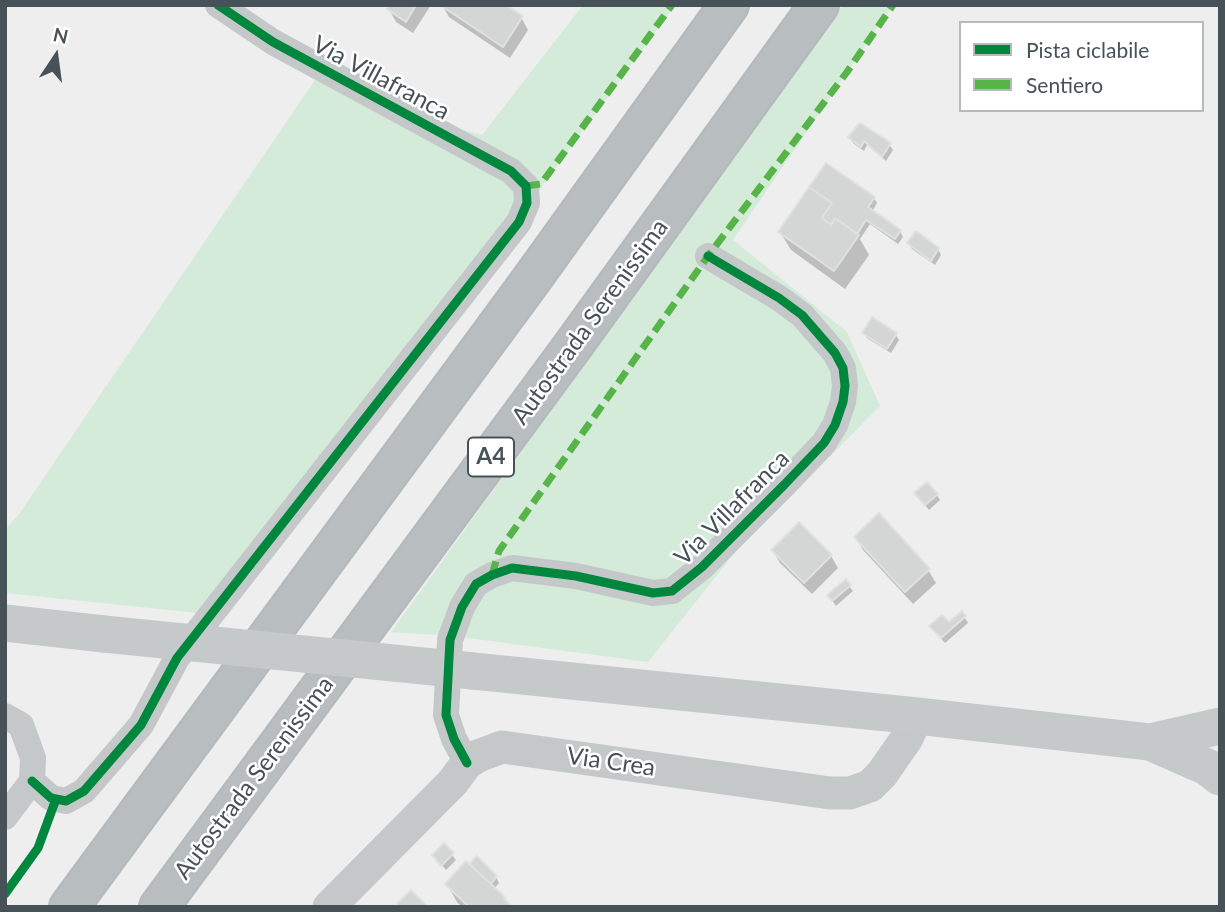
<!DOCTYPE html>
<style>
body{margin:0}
#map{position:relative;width:1225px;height:912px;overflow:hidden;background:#eee;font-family:Lato,sans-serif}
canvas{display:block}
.frame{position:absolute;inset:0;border:7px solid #475258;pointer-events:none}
.legend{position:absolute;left:959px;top:21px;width:245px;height:91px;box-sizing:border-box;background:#fff;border:2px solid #b5babc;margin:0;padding:9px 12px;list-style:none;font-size:21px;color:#475258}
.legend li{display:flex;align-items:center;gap:14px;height:35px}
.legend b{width:35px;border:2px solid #b5babc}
.north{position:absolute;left:21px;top:21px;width:70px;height:70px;-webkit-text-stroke:5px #fff;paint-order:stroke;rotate:13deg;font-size:19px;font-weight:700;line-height:28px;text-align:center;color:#475258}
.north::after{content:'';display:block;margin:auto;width:24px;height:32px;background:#475258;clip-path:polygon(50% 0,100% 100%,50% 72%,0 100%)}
</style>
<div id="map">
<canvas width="1225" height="912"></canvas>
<div class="frame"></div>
<ul class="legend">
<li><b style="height:9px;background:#00873e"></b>Pista ciclabile</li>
<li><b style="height:9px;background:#57b448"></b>Sentiero</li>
</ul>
<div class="north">N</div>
</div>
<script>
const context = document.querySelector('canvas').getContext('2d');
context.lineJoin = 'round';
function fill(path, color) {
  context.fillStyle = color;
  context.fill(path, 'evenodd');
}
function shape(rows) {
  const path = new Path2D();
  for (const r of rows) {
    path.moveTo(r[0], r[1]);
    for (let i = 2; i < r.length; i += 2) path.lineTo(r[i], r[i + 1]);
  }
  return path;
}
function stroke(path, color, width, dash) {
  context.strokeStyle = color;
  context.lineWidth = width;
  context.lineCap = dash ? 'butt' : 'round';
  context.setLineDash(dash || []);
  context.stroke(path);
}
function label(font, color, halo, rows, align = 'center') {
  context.font = font + ' Lato,sans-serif';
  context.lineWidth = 5;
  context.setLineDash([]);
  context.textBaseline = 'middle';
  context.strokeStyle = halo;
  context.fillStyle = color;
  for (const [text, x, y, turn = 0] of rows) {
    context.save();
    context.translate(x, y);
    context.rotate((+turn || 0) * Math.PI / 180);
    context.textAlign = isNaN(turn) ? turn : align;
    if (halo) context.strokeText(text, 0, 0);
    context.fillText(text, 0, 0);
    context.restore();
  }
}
const green = shape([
 [583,5,675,5,227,616,5,593,5,530,19,514,321,71,440,124,482,135],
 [843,5,893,5,733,240,847,332,880,406,737,550,648,662,453,636,391,632]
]);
const shadow = shape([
 [391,5,431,5,413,33,396,22,389,9],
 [442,5,521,17,528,30,510,58,449,17],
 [850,138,889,144,893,150,886,161,867,145,864,151,853,143],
 [874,198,877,203,872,212,900,231,903,237,898,244,870,224,860,239,869,255,845,289,791,250,780,232],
 [909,243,938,249,941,255,935,265,912,249],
 [872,319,896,335,899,340,891,353,867,338,864,333],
 [937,495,940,500,929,510,920,499],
 [856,537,928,570,936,583,913,604,863,550],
 [773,551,831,556,838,568,812,594,780,563],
 [849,586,853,591,836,606,829,596],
 [962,613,968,623,945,643,935,632,949,624],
 [444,845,456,860,446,870,434,855],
 [466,864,496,877,499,883,493,890,511,907,462,907,457,902,447,884]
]);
const building = shape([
 [389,5,416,5,406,22,387,9,389,5],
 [440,5,506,5,523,16,503,47,440,5],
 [860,123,891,143,882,157,864,141,861,147,848,137,860,123],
 [826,163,875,197,868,207,901,230,895,239,866,220,857,234,835,218,831,225,822,218,832,203,809,187,826,163],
 [809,187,832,203,822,218,831,225,835,218,859,235,834,271,778,232,809,187],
 [916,231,939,248,931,261,907,243,916,231],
 [872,317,897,333,887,349,862,333,872,317],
 [927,482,938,494,925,505,914,493,927,482],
 [879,513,930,569,905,592,854,537,879,513],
 [799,522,832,555,804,583,771,550,799,522],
 [846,579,851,585,832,601,827,595,846,579],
 [962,611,966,616,941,638,929,626,942,615,949,622,962,611],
 [444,843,454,853,441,866,432,855,444,843],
 [477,856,497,876,491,884,469,864,477,856],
 [466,861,506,898,504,899,513,907,469,907,445,884,466,861],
 [411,890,428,907,399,907,397,904,411,890]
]);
const minor = shape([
 [5,716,21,725,33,758,32,781,5,817],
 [467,763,454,739,446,715,450,640,462,607,476,584,492,575,512,568,576,576,653,593,672,591,702,567,784,485,824,443,835,425,843,402,845,386,843,368,835,353,802,315,779,298,708,256],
 [32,781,51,798,66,801,84,791,141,725,177,658,519,222,527,203,526,186,511,171,273,42,218,5]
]);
const tertiary = shape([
 [329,907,453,782,467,763,478,756,502,747,830,793,850,793,870,786,882,774,907,738,917,716]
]);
const secondary = shape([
 [5,623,104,634],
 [473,671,917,716,1150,742,1207,767,1220,777],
 [1150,742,1220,726]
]);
const motorway = shape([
 [69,907,529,283,729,5],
 [159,907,572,347,819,5]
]);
const secondaryBridge = shape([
 [104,634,473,671]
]);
const quiet = shape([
 [526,186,541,184,672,5],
 [492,575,499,551,708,256,847,72,893,5]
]);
const cycleway = shape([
 [467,763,454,739,446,715,450,640,462,607,476,584,492,575,512,568,576,576,653,593,672,591,702,567,784,485,824,443,835,425,843,402,845,386,843,368,835,353,802,315,779,298,708,256],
 [32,781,51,798,66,801,84,791,141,725,177,658,519,222,527,203,526,186,511,171,273,42,218,5],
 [5,894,38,848,56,799]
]);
const shields = [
 [491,457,46]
];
const shieldNames = [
 ["A4",491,457]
];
const streetNames = [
 ["Via Villafranca",381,78,28],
 ["Autostrada Serenissima",590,322,-54],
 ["Via Villafranca",732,508,-45],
 ["Via Crea",611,762,8],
 ["Autostrada Serenissima",254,778,-53]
];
fill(green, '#d4ebda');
fill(shadow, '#0003');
fill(building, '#d4d6d6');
stroke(building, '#dfe0e1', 2);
stroke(motorway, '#b4b9bc', 42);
stroke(minor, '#c5c8c9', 26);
stroke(tertiary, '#c5c8c9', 33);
stroke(secondary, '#c6c9ca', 37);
stroke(motorway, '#b8bec0', 38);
stroke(secondaryBridge, '#c6c9ca', 37);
stroke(quiet, '#57b448', 7, [14, 7]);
stroke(cycleway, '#00873e', 9);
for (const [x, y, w] of shields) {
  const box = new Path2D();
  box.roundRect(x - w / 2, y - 19.5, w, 39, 5);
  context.fillStyle = '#fff';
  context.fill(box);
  stroke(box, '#475258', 2);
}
label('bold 23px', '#475258', null, shieldNames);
label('24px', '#475258', '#fff', streetNames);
</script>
